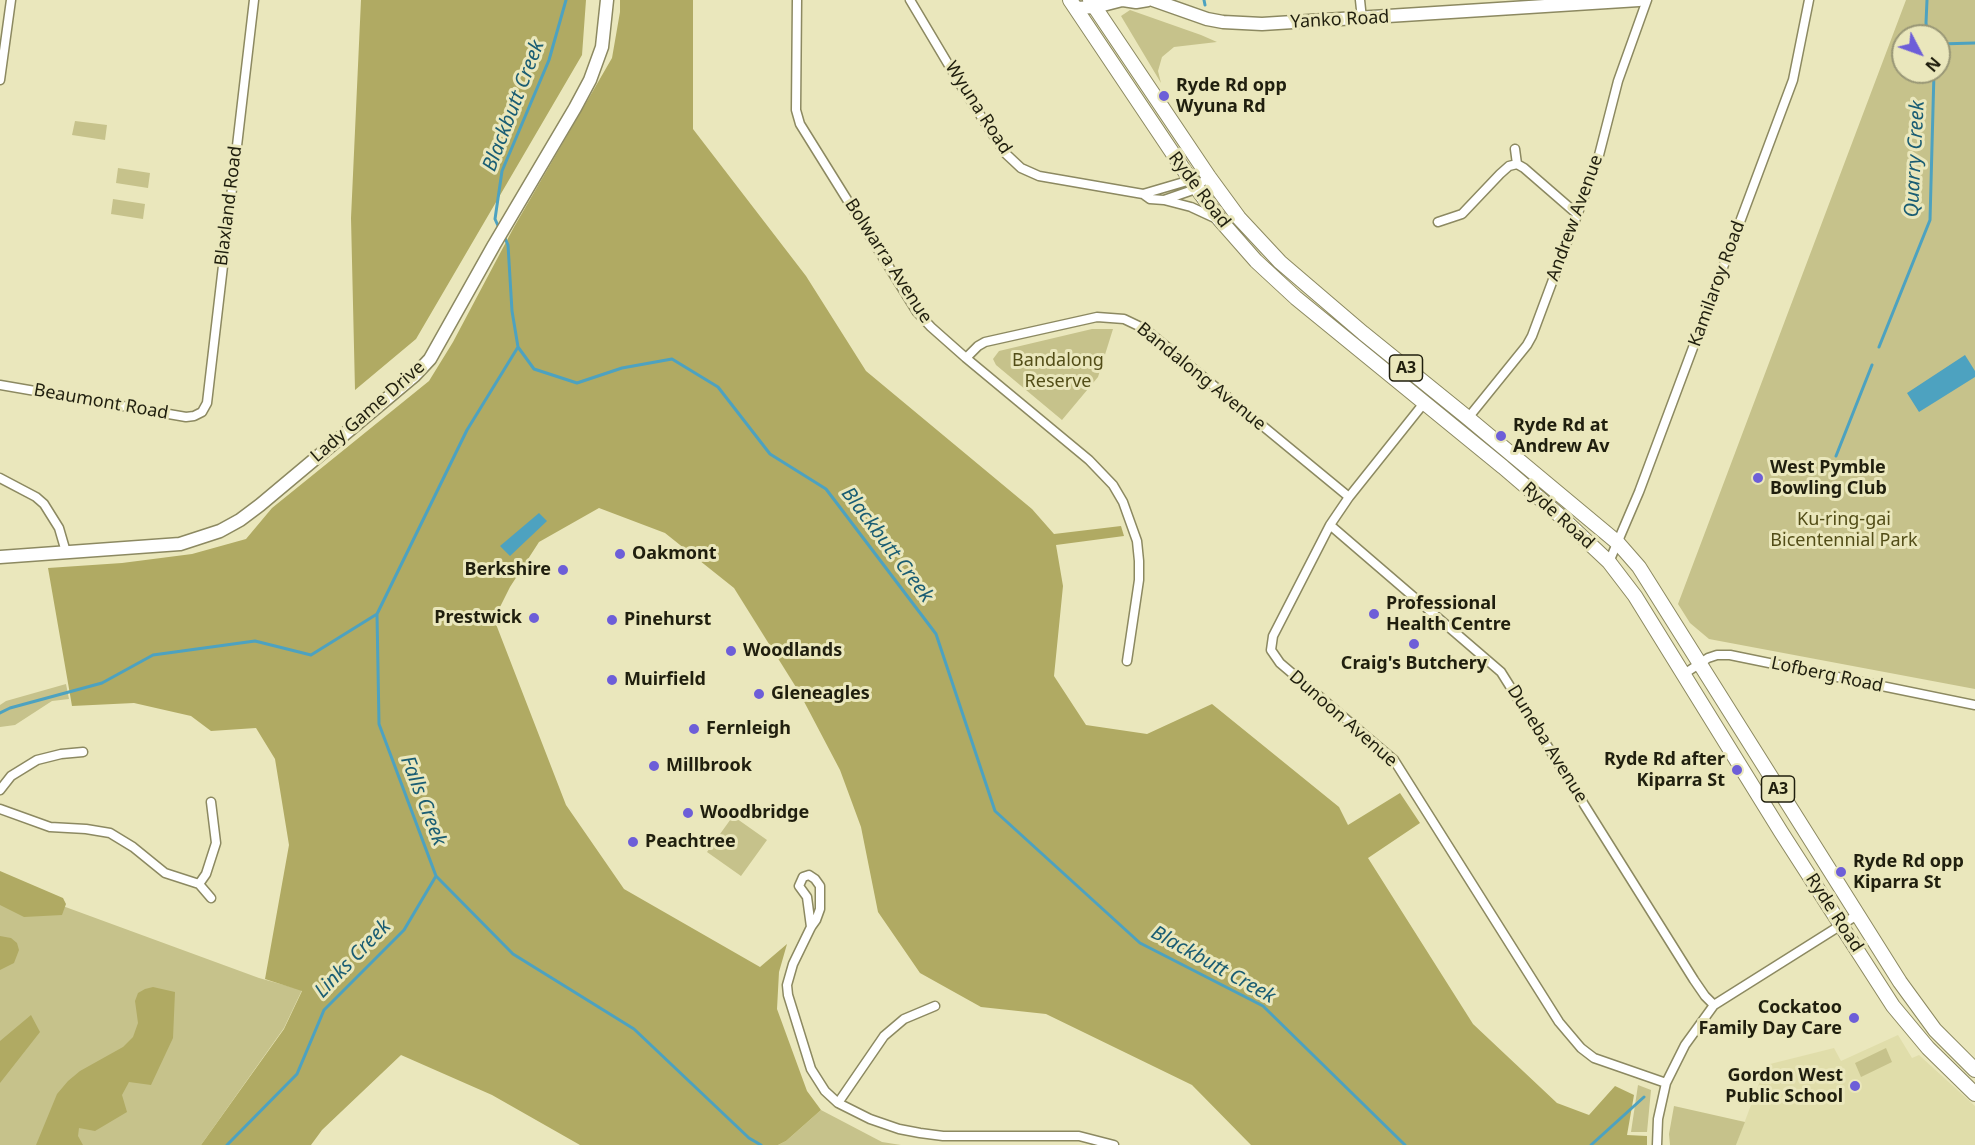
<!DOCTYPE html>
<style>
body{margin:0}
#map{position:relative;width:1975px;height:1145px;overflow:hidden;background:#eae7bc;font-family:"Noto Sans",sans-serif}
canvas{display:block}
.north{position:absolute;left:1891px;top:24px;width:60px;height:60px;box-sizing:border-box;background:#eae7bc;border:2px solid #999776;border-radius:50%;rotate:131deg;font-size:16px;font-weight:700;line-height:24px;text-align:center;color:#201f0e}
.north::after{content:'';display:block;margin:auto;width:21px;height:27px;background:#6d5ed8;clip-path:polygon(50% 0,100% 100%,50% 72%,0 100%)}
</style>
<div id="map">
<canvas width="1975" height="1145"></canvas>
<div class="north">N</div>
</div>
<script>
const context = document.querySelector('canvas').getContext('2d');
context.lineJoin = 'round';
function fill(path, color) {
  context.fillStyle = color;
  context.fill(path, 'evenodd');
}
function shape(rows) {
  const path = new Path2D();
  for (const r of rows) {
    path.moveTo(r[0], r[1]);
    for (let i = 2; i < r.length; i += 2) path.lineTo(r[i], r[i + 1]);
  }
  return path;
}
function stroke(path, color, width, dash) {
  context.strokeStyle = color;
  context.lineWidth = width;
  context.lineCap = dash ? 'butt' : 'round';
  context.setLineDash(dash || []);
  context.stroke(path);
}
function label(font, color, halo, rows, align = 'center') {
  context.font = font + ' "Noto Sans",sans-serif';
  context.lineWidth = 6;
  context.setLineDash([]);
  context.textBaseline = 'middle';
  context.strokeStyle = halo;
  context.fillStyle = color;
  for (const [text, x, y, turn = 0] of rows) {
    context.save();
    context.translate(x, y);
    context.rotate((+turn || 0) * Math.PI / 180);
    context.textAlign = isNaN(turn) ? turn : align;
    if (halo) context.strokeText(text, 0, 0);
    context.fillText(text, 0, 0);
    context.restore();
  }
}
const built = shape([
 [1898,1035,1912,1058,1919,1055,1975,1106,1975,1145,1736,1145,1766,1065,1834,1048,1841,1061]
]);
const green = shape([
 [1906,0,1975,0,1975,689,1709,639,1690,623,1678,604],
 [1903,36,1939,36,1939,72,1903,72],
 [1130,10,1201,35,1217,42,1174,47,1162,57,1158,71,1161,83,1121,16],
 [75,121,107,125,105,140,72,135],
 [118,168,150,173,148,188,116,183],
 [113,199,145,204,143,219,111,214],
 [1092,329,1113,329,1098,377,1062,420,996,365,993,359,999,351],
 [66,684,69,699,52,701,15,725,0,727,0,705,6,701],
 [733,816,767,840,741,876,707,852],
 [0,883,259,978,302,990,284,1028,201,1145,0,1145],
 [1886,1048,1892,1062,1861,1077,1855,1063],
 [1638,1085,1651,1090,1647,1132,1631,1132],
 [1674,1106,1745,1122,1736,1145,1670,1145,1669,1134],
 [821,1110,882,1142,901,1145,778,1145,786,1141]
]);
const forest = shape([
 [361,0,586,0,582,55,416,339,355,390,351,218],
 [620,0,693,0,693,129,806,276,866,371,1032,509,1054,534,1121,526,1124,536,1056,545,1063,586,1054,676,1086,725,1147,734,1212,704,1339,807,1348,825,1400,793,1420,823,1368,858,1473,1024,1557,1103,1589,1115,1615,1086,1634,1095,1627,1135,1647,1136,1647,1145,1251,1145,1192,1085,1046,1014,981,1007,920,973,878,912,861,827,840,770,799,692,734,588,665,533,599,508,539,542,510,587,494,619,566,805,624,889,760,967,787,944,779,972,777,1009,807,1091,821,1110,786,1141,778,1145,580,1145,492,1095,401,1055,322,1130,311,1145,201,1145,284,1029,302,991,265,979,289,845,275,759,256,728,211,731,191,716,134,703,72,706,48,568,122,563,192,554,246,539,272,508,429,381,453,342,514,227,612,58,620,12],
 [0,871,63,898,66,904,62,915,24,917,0,905],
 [0,936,11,938,17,943,19,950,14,963,0,970],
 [153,987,175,992,173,1038,151,1085,129,1082,122,1095,127,1112,95,1131,79,1128,78,1136,83,1145,36,1145,57,1094,68,1081,80,1071,123,1047,133,1037,138,1023,135,1001,138,993,145,989],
 [31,1015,40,1032,0,1083,0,1041]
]);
const water = shape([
 [1965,355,1975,371,1975,377,1919,412,1907,393],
 [539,513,547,521,510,556,500,546]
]);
const stream = shape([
 [1204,0,1205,5],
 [1927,0,1926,23,1928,36],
 [1939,44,1975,43],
 [499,228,495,219,502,171,549,60,566,0],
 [504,236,508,245,512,311,518,347,534,369,577,383,622,368,672,359,718,387,770,454,826,489,936,634,995,811,1140,943,1263,1006,1405,1145],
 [518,347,467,430,377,614,379,724,436,876,513,954,634,1029,749,1138,761,1145],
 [1879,347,1930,220,1934,72],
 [1836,456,1872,365],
 [0,713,10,708,102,683,153,655,255,641,311,655,377,614],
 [227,1145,297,1074,324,1010,404,930,436,876],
 [1591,1145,1644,1097]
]);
const minor = shape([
 [797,0,796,110,800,124,917,312,931,327,966,358,1089,460,1113,485,1123,502,1137,541,1139,561,1139,580,1127,661],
 [910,0,960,84,1005,153,1021,168,1039,176,1143,194,1150,199,1164,200,1190,191,1209,177],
 [1360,0,1362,19],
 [0,80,11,0],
 [1515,149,1517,164],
 [1143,194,1194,179],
 [1164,200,1191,207,1217,219],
 [1438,222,1462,214,1500,174,1509,166,1517,164,1524,168,1577,214],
 [966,358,978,346,985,342,1097,317,1124,319,1145,329,1349,497],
 [0,385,186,417,194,416,202,412,207,403,254,0],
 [1424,403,1349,497,1330,525,1273,636,1271,650,1280,663,1394,760,1559,1022,1581,1048,1594,1058,1666,1083],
 [1468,418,1527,345,1532,336,1598,159,1618,81,1647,0],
 [0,478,36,497,44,504,59,528,66,552],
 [1330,525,1501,672,1694,980,1705,996,1714,1005],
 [1609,562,1639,492,1793,80,1809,0],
 [1684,674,1708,658,1717,655,1730,655,1975,705],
 [0,790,11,776,37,760,61,754,83,752],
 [0,809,50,827,86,829,110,833,133,847,165,873,199,884,211,898],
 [199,884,206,874,216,843,211,802],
 [811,927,807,897,799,886,803,877,809,875,815,879,820,886,820,909,816,920,811,927,793,964,787,985,788,995,811,1069,825,1091,838,1103,870,1119,899,1129,920,1133,943,1136,1079,1136,1114,1145],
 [838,1103,884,1036,904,1019,935,1006],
 [1657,1145,1658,1119,1666,1083,1685,1045,1714,1005,1857,915]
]);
const secondary = shape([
 [1123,0,1136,2,1148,0],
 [1153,0,1207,19,1223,22,1262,24,1639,0],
 [1076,8,1095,7,1122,0],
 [0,557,180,544,220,531,240,520,260,505,414,376,430,359,494,245,575,108,590,80,602,47,607,0]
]);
const trunk = shape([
 [1070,0,1190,179,1220,220,1256,261,1296,298,1503,467,1559,515,1609,562,1635,596,1781,832,1893,1006,1928,1048,1975,1094],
 [1090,0,1209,177,1239,218,1280,262,1363,333,1468,418,1618,543,1639,567,1900,982,1935,1030,1975,1070]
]);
const markers = [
 [1164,96,6,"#6d5ed8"],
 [1501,436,6,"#6d5ed8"],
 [1758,478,6,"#6d5ed8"],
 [620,554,6,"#6d5ed8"],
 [563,570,6,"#6d5ed8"],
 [1374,614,6,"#6d5ed8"],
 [534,618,6,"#6d5ed8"],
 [612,620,6,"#6d5ed8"],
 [1414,644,6,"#6d5ed8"],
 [731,651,6,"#6d5ed8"],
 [612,680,6,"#6d5ed8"],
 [759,694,6,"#6d5ed8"],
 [694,729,6,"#6d5ed8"],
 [654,766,6,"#6d5ed8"],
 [1737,770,6,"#6d5ed8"],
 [688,813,6,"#6d5ed8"],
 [633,842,6,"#6d5ed8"],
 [1841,872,6,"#6d5ed8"],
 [1854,1018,6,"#6d5ed8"],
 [1855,1086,6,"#6d5ed8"]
];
const shields = [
 [1406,368,33],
 [1778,789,33]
];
const shieldNames = [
 ["A3",1406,368],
 ["A3",1778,789]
];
const streetNames = [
 ["Yanko Road",1340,20,-3],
 ["Wyuna Road",978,108,57],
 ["Ryde Road",1199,190,53],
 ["Blaxland Road",229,206,-83],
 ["Andrew Avenue",1575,218,-70],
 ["Bolwarra Avenue",888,261,57],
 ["Kamilaroy Road",1717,284,-70],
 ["Bandalong Avenue",1201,377,39],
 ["Beaumont Road",101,402,10],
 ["Lady Game Drive",368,412,-41],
 ["Ryde Road",1558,516,42],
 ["Lofberg Road",1827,675,12],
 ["Dunoon Avenue",1343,719,41],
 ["Duneba Avenue",1547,744,58],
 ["Ryde Road",1834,913,57]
];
const poiNames = [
 ["Ryde Rd opp",1176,86],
 ["Wyuna Rd",1176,107],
 ["Ryde Rd at",1513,426],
 ["Andrew Av",1513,447],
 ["West Pymble",1770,468],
 ["Bowling Club",1770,489],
 ["Oakmont",632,554],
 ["Berkshire",551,570,"right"],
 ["Professional",1386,604],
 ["Health Centre",1386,625],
 ["Prestwick",522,618,"right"],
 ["Pinehurst",624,620],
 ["Woodlands",743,651],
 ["Craig's Butchery",1414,664,"center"],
 ["Muirfield",624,680],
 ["Gleneagles",771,694],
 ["Fernleigh",706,729],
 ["Ryde Rd after",1725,760,"right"],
 ["Kiparra St",1725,781,"right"],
 ["Millbrook",666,766],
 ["Woodbridge",700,813],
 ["Peachtree",645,842],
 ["Ryde Rd opp",1853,862],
 ["Kiparra St",1853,883],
 ["Cockatoo",1842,1008,"right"],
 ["Family Day Care",1842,1029,"right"],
 ["Gordon West",1843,1076,"right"],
 ["Public School",1843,1097,"right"]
];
const parkNames = [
 ["Bandalong",1058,361],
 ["Reserve",1058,382],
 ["Ku-ring-gai",1844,520],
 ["Bicentennial Park",1844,541]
];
const waterNames = [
 ["Blackbutt Creek",514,106,-69],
 ["Quarry Creek",1915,159,-87],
 ["Blackbutt Creek",887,545,53],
 ["Falls Creek",423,801,69],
 ["Links Creek",353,959,-46],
 ["Blackbutt Creek",1213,965,29]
];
fill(built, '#e0ddaa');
fill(green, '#c6c28b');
fill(forest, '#b0aa63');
fill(water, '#4da2c0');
stroke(stream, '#4da2c0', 3);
stroke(minor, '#8c8961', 11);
stroke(secondary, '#8c8961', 15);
stroke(trunk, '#8c8961', 16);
stroke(minor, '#fff', 8);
stroke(secondary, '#fff', 12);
stroke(trunk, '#fff', 14);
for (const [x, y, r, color] of markers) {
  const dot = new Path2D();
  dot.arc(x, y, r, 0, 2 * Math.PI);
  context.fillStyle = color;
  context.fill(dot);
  stroke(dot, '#eae7bc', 2);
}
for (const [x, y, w] of shields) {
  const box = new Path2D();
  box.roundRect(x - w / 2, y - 13, w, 26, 4.5);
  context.fillStyle = '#eae7bc';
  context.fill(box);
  stroke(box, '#201f0e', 1.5);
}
label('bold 16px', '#201f0e', null, shieldNames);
label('18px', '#201f0e', '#eae7bc', streetNames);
label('bold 18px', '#201f0e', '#eae7bc', poiNames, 'left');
label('18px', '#524d17', '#eae7bc', parkNames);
label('italic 20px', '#1a5d73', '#eae7bc', waterNames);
</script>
